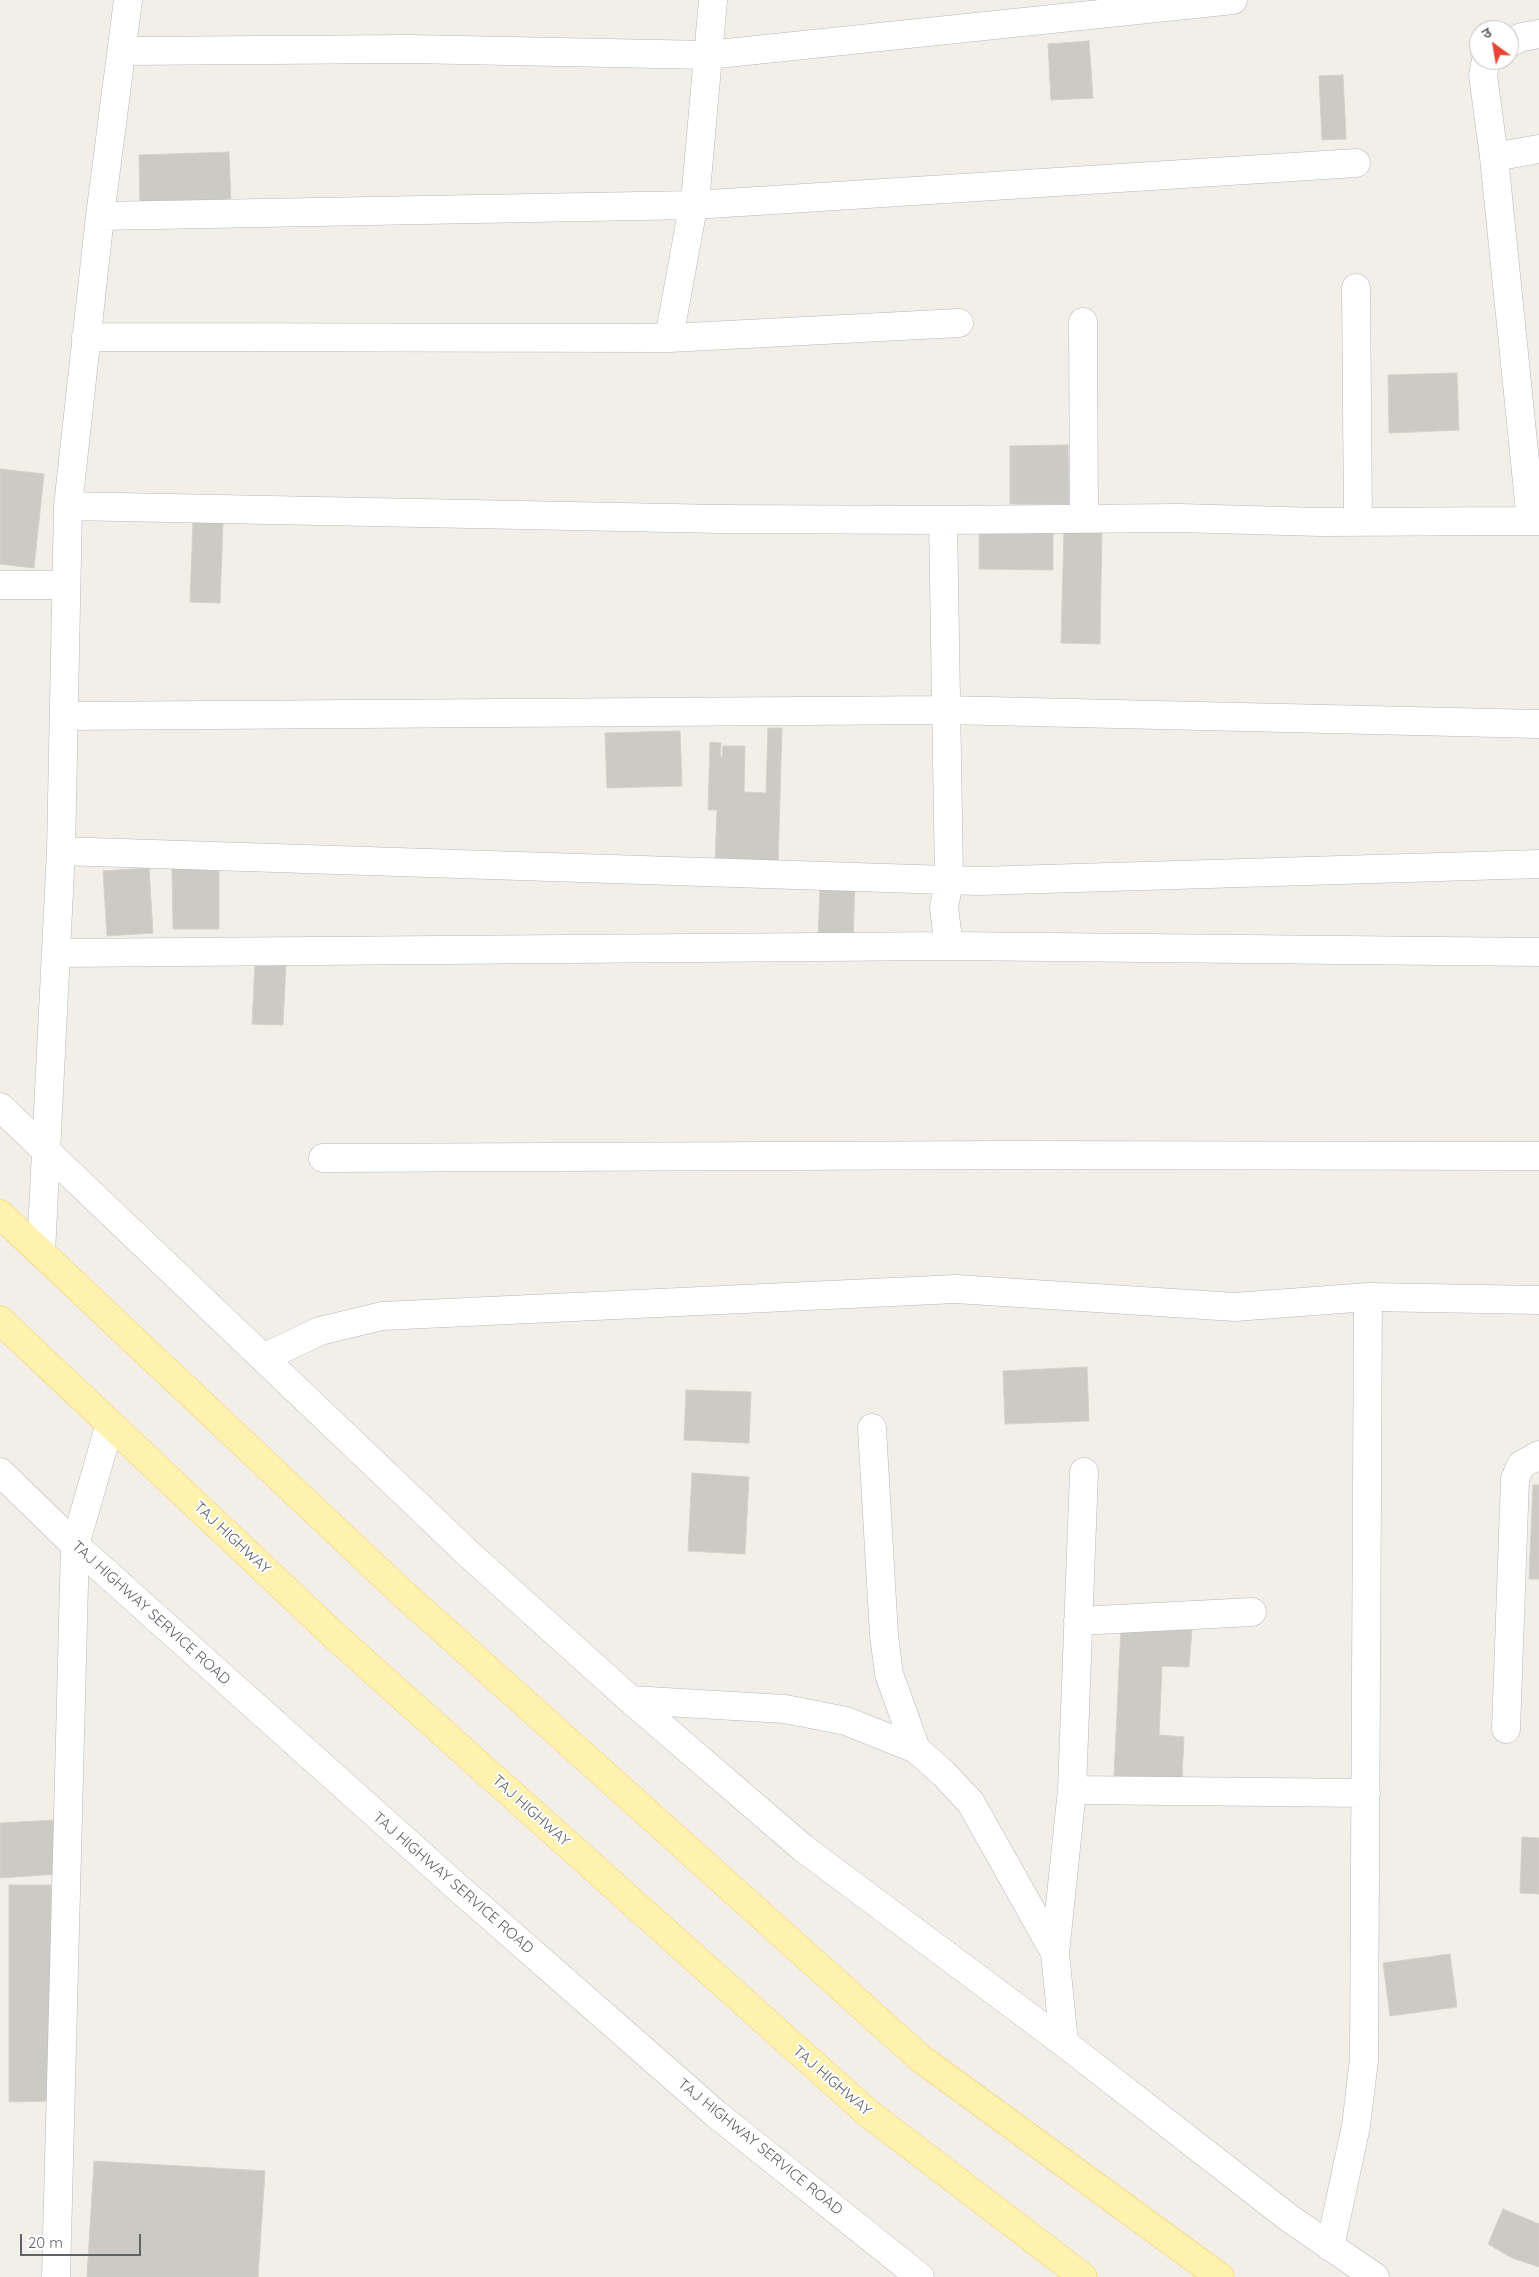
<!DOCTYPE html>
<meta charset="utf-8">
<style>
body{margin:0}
#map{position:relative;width:1539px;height:2277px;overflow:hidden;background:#f1efe8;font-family:Quicksand,"Noto Sans Devanagari",sans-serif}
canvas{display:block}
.north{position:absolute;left:1469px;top:20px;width:50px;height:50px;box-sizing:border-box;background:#fff;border:1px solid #bfc1c3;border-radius:50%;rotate:328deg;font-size:14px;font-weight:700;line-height:20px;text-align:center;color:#5f6368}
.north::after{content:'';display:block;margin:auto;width:18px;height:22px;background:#ea4335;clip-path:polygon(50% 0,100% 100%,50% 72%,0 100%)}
.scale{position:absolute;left:20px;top:2234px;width:121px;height:22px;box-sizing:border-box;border:2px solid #5f6368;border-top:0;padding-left:6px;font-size:15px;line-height:18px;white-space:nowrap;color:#5f6368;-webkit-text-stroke:4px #fff;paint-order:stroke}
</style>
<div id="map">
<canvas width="1539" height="2277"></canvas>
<div class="north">उ</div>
<div class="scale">20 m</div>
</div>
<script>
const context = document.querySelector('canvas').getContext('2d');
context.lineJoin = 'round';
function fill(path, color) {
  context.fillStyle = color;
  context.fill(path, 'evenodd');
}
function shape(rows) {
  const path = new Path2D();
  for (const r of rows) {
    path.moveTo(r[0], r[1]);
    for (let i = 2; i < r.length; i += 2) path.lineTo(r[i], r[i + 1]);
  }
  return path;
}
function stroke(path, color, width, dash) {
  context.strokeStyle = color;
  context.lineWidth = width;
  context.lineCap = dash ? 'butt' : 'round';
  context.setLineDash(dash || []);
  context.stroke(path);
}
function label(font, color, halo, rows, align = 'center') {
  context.font = font + ' Quicksand,sans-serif';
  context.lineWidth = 4;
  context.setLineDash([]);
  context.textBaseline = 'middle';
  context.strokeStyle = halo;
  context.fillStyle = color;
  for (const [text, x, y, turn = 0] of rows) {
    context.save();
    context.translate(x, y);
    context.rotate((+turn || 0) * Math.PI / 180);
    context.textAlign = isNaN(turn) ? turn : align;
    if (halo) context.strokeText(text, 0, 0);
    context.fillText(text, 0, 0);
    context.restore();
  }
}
const building = shape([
 [1089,41,1093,98,1051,100,1048,44,1089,41],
 [1343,75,1346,139,1322,140,1319,76,1343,75],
 [229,152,231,206,140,209,139,155,229,152],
 [1457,373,1459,430,1389,433,1388,375,1457,373],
 [1068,445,1069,504,1010,504,1010,446,1068,445],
 [0,469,44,474,34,568,0,564,0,469],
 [193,522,223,523,220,603,190,602,193,522],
 [979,524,1053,525,1053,570,979,569,979,524],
 [1064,530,1102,530,1100,644,1061,643,1064,530],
 [768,728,782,728,778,865,715,863,717,810,708,810,710,742,721,743,720,757,722,757,723,746,745,746,744,792,766,793,768,728],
 [680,731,682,786,607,788,605,733,680,731],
 [149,868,153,933,107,936,103,871,149,868],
 [172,869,219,869,219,929,173,929,172,869],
 [820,882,855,883,853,945,818,944,820,882],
 [255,963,286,964,283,1025,252,1024,255,963],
 [1087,1367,1089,1421,1005,1424,1003,1371,1087,1367],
 [686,1390,751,1392,749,1443,684,1440,686,1390],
 [692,1473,749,1477,745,1554,688,1551,692,1473],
 [1533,1485,1539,1485,1539,1579,1529,1579,1533,1485],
 [1121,1627,1192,1630,1189,1667,1162,1666,1159,1735,1184,1737,1182,1778,1114,1776,1121,1627],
 [55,1820,58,1874,0,1878,0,1823,55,1820],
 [1522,1837,1539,1838,1539,1894,1520,1893,1522,1837],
 [9,1885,51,1885,51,2101,9,2102,9,1885],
 [1450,1954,1457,2007,1390,2016,1383,1963,1450,1954],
 [94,2161,265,2171,258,2277,87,2277,94,2161],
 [1503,2209,1539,2224,1539,2267,1512,2258,1488,2244,1503,2209]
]);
const minor = shape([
 [1509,43,1522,37,1539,34],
 [122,51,410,49,708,55,1233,0],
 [1486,60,1483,75,1494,157,1531,521],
 [1494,157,1539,149],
 [100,216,694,205,1356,163],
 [1356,288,1358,521],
 [1083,322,1084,518],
 [86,337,669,338,959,323],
 [669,338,696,191,713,0],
 [68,506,100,216,128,0],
 [943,520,949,879,944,908,949,946],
 [0,585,66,585],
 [64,716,946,710,1539,724],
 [61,851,978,881,1539,864],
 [56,953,949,946,1539,952],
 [0,1107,472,1557,631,1700,803,1848,1064,2043,1289,2218,1375,2277],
 [323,1158,1006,1155,1539,1156],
 [41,1252,61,851,68,506,721,519,943,520,1180,518,1320,522,1539,521],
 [263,1358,320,1331,382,1316,956,1289,1235,1307,1368,1297,1539,1300],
 [872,1428,884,1635,889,1674,916,1749],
 [0,1472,75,1545,456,1886,716,2114,920,2277],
 [1078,1621,1252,1612],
 [631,1700,785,1709,846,1721,916,1749,944,1774,971,1803,1055,1953,1064,2043],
 [1506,1729,1515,1479,1521,1465,1539,1455],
 [1072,1790,1366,1793],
 [1055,1953,1072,1790,1084,1472],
 [1330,2247,1356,2126,1364,2060,1368,1297],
 [56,2277,75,1545,110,1424]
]);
const major = shape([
 [0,1214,398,1589,920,2058,1220,2277],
 [0,1320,336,1637,868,2113,1083,2277]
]);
const streetNames = [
 ["TAJ HIGHWAY",232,1538,43],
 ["TAJ HIGHWAY SERVICE ROAD",151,1613,42],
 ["TAJ HIGHWAY",531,1811,42],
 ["TAJ HIGHWAY SERVICE ROAD",453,1883,41],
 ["TAJ HIGHWAY",832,2081,41],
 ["TAJ HIGHWAY SERVICE ROAD",760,2147,39]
];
fill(building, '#cccac5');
stroke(building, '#d6d1c6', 1);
stroke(minor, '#b5b8bc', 29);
stroke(major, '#f2c960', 29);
stroke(minor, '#fff', 28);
stroke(major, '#fff2af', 28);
label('15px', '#5f6368', '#fff', streetNames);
</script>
